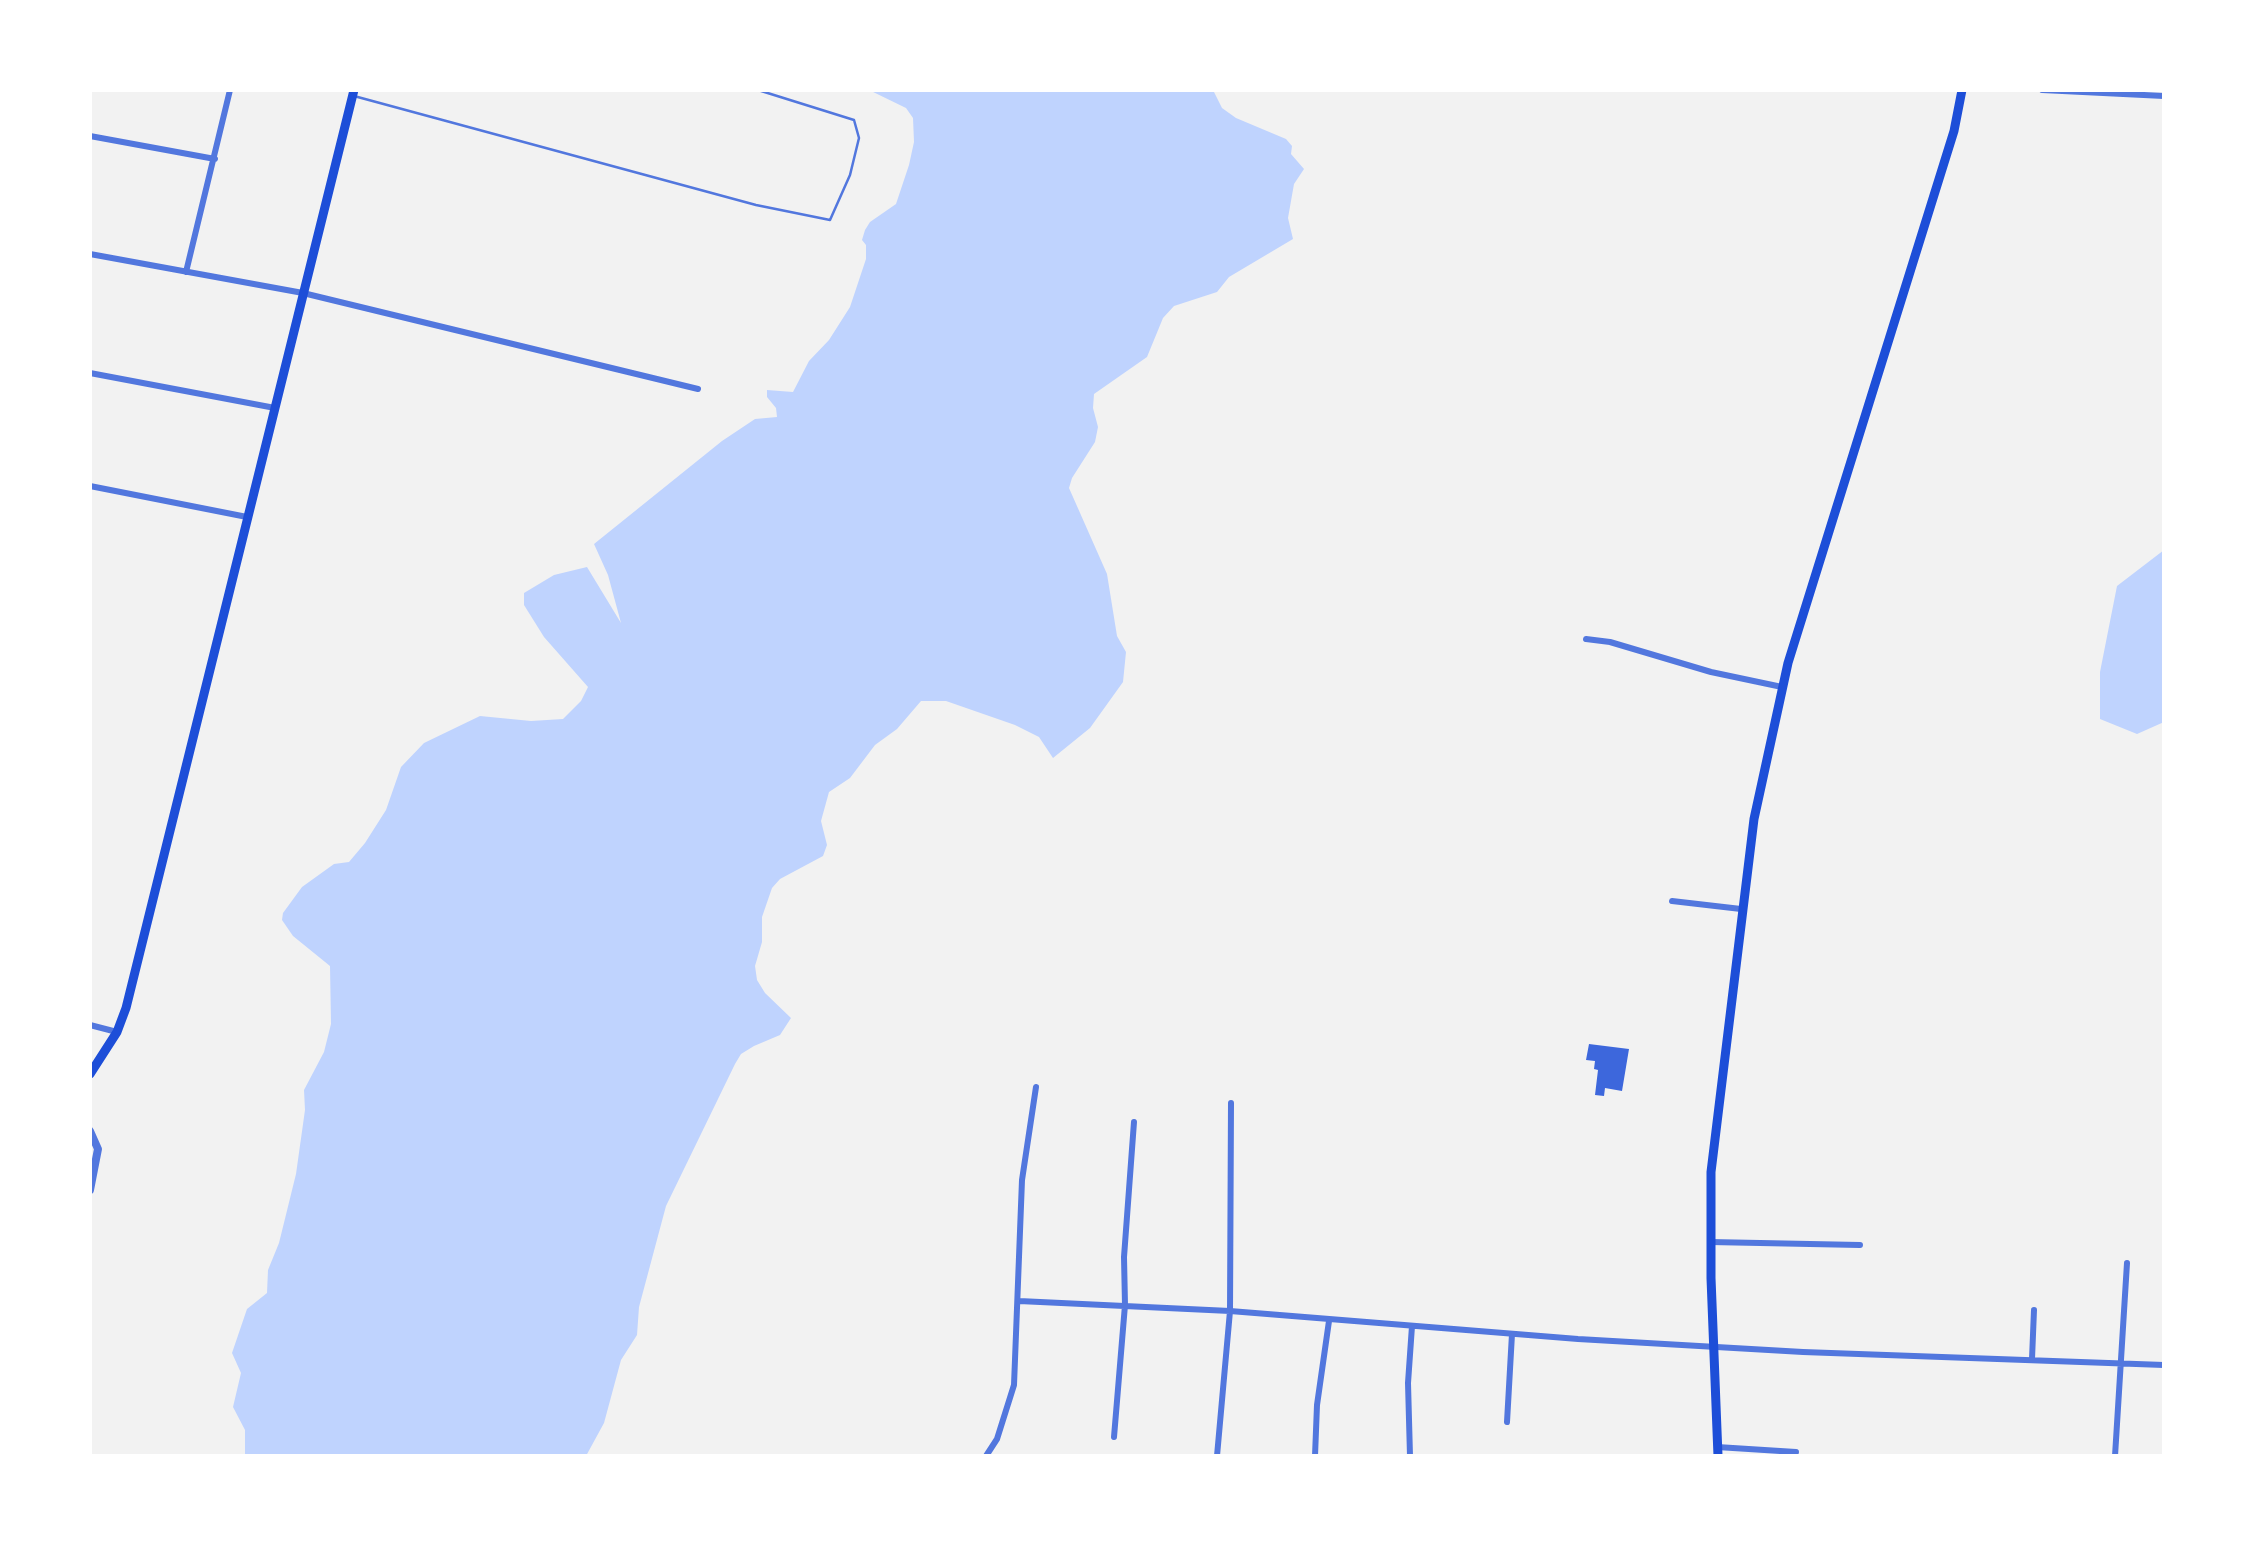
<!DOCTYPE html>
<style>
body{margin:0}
#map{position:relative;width:2254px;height:1546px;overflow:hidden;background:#f2f2f2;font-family:"DM Sans",sans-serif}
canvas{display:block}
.frame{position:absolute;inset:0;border:92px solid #fff;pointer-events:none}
</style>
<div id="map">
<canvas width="2254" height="1546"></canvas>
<div class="frame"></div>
</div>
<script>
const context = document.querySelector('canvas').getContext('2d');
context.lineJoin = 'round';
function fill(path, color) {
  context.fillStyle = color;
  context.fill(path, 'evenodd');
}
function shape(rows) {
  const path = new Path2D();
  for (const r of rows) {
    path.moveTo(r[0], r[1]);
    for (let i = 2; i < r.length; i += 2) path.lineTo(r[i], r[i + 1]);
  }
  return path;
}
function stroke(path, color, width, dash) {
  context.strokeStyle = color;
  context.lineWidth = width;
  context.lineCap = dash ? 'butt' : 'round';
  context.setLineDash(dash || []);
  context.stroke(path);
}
const water = shape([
 [869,90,1213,90,1222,108,1236,118,1286,139,1292,146,1291,154,1304,169,1294,184,1288,218,1293,239,1229,277,1217,292,1174,306,1163,318,1147,357,1094,394,1093,408,1098,427,1095,442,1072,478,1069,488,1107,574,1117,636,1126,652,1123,682,1090,728,1053,758,1039,737,1015,725,946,701,921,701,897,729,875,745,850,778,829,792,821,821,827,845,823,856,780,879,772,888,762,917,762,942,755,966,757,980,765,993,791,1018,780,1035,754,1046,741,1054,735,1064,666,1206,639,1307,637,1335,621,1360,604,1423,586,1456,245,1456,245,1430,233,1407,241,1373,232,1353,247,1309,267,1293,268,1270,279,1243,296,1174,305,1110,304,1090,324,1052,331,1024,330,966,293,936,282,920,283,913,302,887,334,864,349,862,365,843,386,810,401,767,424,743,480,716,531,721,563,719,581,701,588,687,544,637,524,605,524,593,554,575,587,567,621,623,608,575,594,544,722,441,755,419,777,417,776,408,767,397,767,390,793,392,809,361,829,340,850,307,866,259,866,245,862,240,865,230,870,222,896,204,909,165,914,142,913,118,906,108],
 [2164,550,2164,722,2137,734,2100,719,2100,672,2117,586]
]);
const building = shape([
 [1589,1044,1629,1049,1622,1091,1605,1088,1604,1096,1595,1095,1598,1070,1594,1069,1595,1061,1586,1060]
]);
const service = shape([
 [354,96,756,205,830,220,850,175,859,138,854,120,758,90]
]);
const minor = shape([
 [2042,90,2164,96],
 [90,136,215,159],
 [90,254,303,293,698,389],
 [186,272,230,90],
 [90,373,275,408],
 [90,486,247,517],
 [1586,639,1610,642,1711,672,1782,687],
 [1672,901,1741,909],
 [90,1025,117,1032],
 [1710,1242,1860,1245],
 [1019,1301,1230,1311,1578,1339,1803,1352,2164,1365],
 [2032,1359,2034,1310],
 [1507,1422,1512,1334],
 [1114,1437,1125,1305,1124,1257,1134,1122],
 [1717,1447,1796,1452],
 [986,1456,997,1439,1014,1385,1022,1180,1036,1087],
 [1217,1456,1230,1311,1231,1103],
 [1315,1456,1317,1405,1329,1321],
 [1410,1456,1408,1383,1412,1326],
 [2115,1456,2127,1263]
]);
const tertiary = shape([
 [90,1131,98,1149,90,1190]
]);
const secondary = shape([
 [90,1074,117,1032,126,1008,354,90],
 [1718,1456,1711,1278,1711,1172,1754,819,1788,663,1954,131,1962,90]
]);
fill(water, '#bfd3fe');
fill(building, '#3d67dc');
stroke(service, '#5277de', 2.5);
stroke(minor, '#5277de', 6);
stroke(tertiary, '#5277de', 8);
stroke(secondary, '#1d4ed8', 9);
</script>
